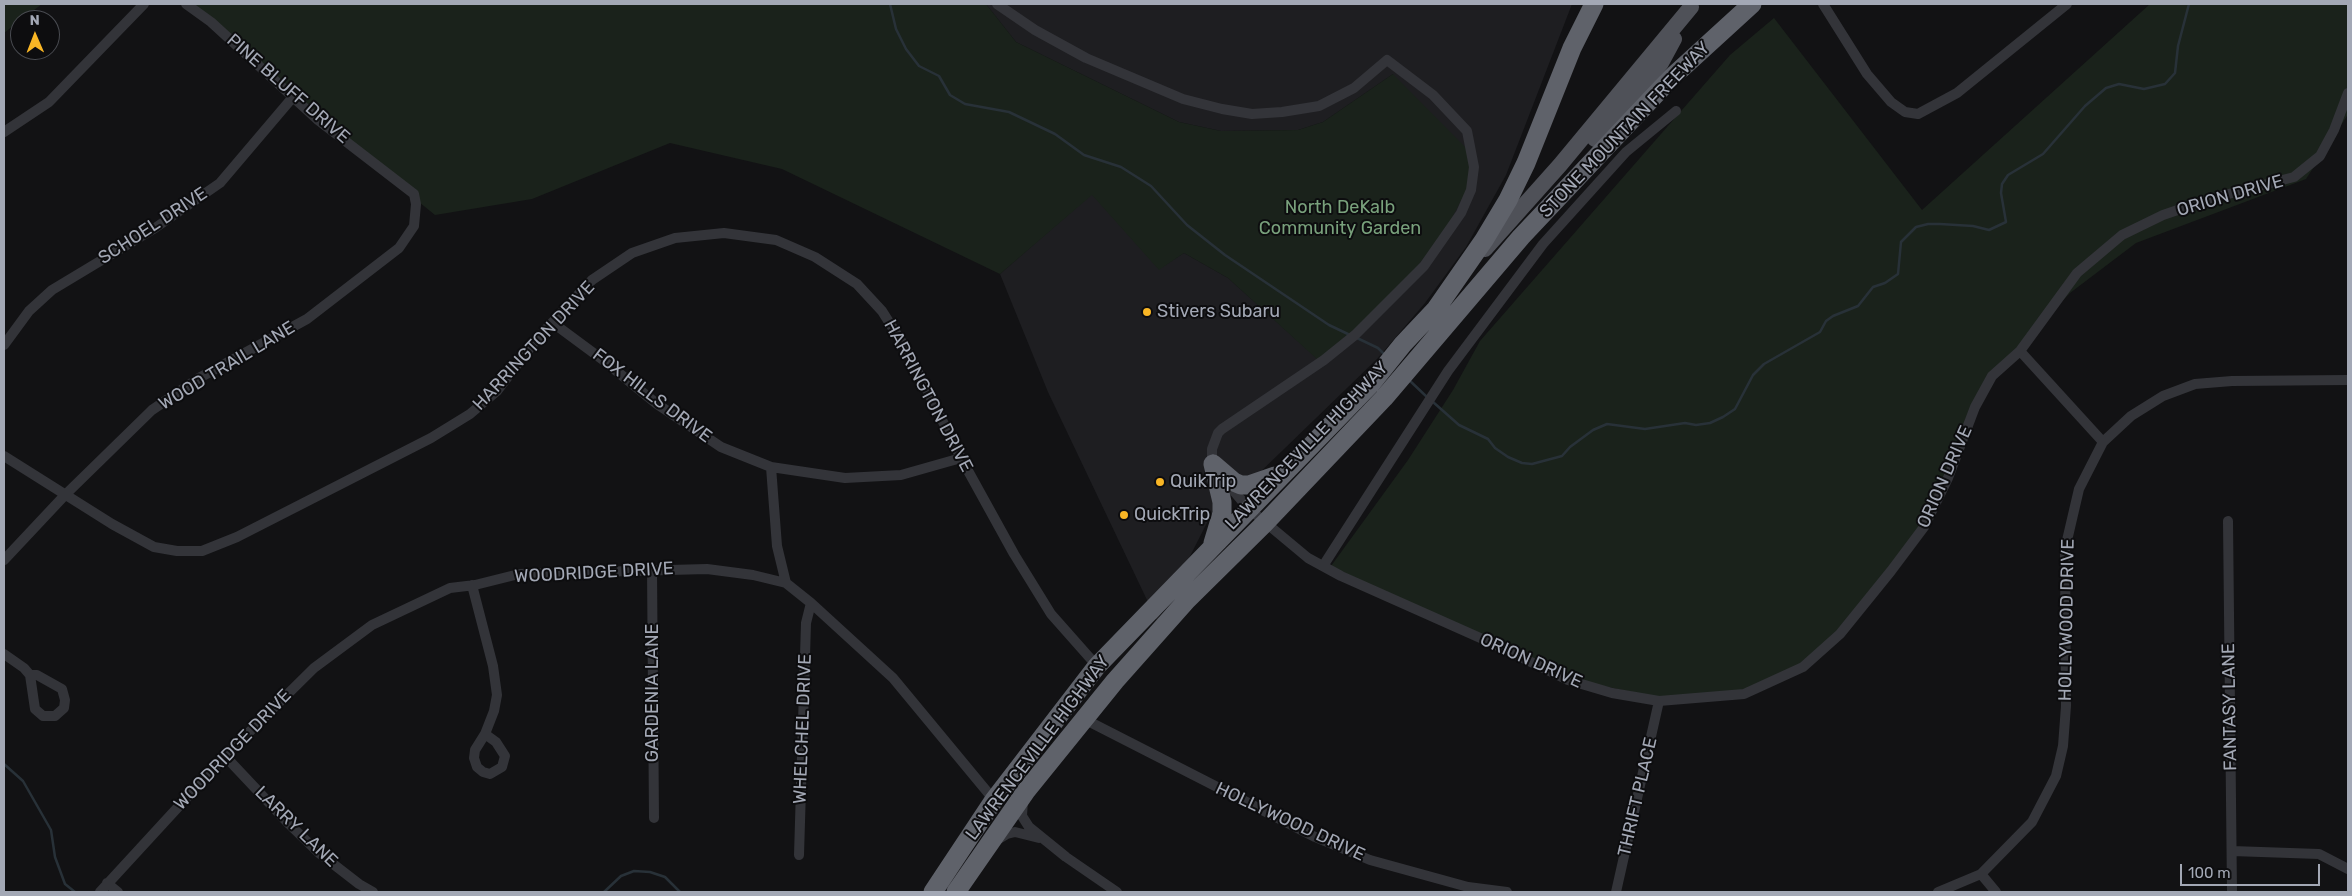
<!DOCTYPE html>
<style>
body{margin:0}
#map{position:relative;width:2352px;height:896px;overflow:hidden;background:#121214;font-family:Rubik,sans-serif}
canvas{display:block}
.frame{position:absolute;inset:0;border:5px solid #a3a8b5;pointer-events:none}
.north{position:absolute;left:10px;top:10px;width:50px;height:50px;box-sizing:border-box;background:#0d0d0f;border:1px solid #494b51;border-radius:50%;rotate:359deg;font-size:14px;font-weight:700;line-height:20px;text-align:center;color:#a3a8b5}
.north::after{content:'';display:block;margin:auto;width:18px;height:22px;background:#f9b625;clip-path:polygon(50% 0,100% 100%,50% 72%,0 100%)}
.scale{position:absolute;left:2180px;top:864px;width:140px;height:22px;box-sizing:border-box;border:2px solid #a3a8b5;border-top:0;padding-left:6px;font-size:15px;line-height:18px;white-space:nowrap;color:#a3a8b5;-webkit-text-stroke:4px #0d0d0f;paint-order:stroke}
</style>
<div id="map">
<canvas width="2352" height="896"></canvas>
<div class="frame"></div>
<div class="north">N</div>
<div class="scale">100 m</div>
</div>
<script>
const context = document.querySelector('canvas').getContext('2d');
context.lineJoin = 'round';
function fill(path, color) {
  context.fillStyle = color;
  context.fill(path, 'evenodd');
}
function shape(rows) {
  const path = new Path2D();
  for (const r of rows) {
    path.moveTo(r[0], r[1]);
    for (let i = 2; i < r.length; i += 2) path.lineTo(r[i], r[i + 1]);
  }
  return path;
}
function stroke(path, color, width, dash) {
  context.strokeStyle = color;
  context.lineWidth = width;
  context.lineCap = dash ? 'butt' : 'round';
  context.setLineDash(dash || []);
  context.stroke(path);
}
function label(font, color, halo, rows, align = 'center') {
  context.font = font + ' Rubik,sans-serif';
  context.lineWidth = 4;
  context.setLineDash([]);
  context.textBaseline = 'middle';
  context.strokeStyle = halo;
  context.fillStyle = color;
  for (const [text, x, y, turn = 0] of rows) {
    context.save();
    context.translate(x, y);
    context.rotate((+turn || 0) * Math.PI / 180);
    context.textAlign = isNaN(turn) ? turn : align;
    if (halo) context.strokeText(text, 0, 0);
    context.fillText(text, 0, 0);
    context.restore();
  }
}
const built = shape([
 [986,4,1572,4,1506,175,1466,247,1425,303,1377,359,1251,481,1214,509,1157,621,1048,392,1000,274,1092,194,1159,269,1184,253,1228,278,1320,361,1393,74,1323,122,1298,130,1221,131,1179,122,1016,42]
]);
const green = shape([
 [4,4,42,4,4,33],
 [188,4,986,4,1016,42,1179,122,1221,131,1298,130,1323,122,1393,74,1469,151,1470,184,1442,236,1407,279,1356,330,1319,361,1228,278,1184,253,1159,270,1092,195,1000,274,782,169,670,143,532,199,435,215,297,103],
 [2150,4,2348,4,2347,116,2306,179,2136,243,2070,293,1986,380,1933,515,1844,633,1796,671,1747,696,1656,697,1551,675,1331,566,1408,460,1453,390,1480,341,1730,55,1774,18,1922,210]
]);
const stream = shape([
 [890,4,896,29,906,49,919,66,939,76,950,95,965,104,1009,112,1055,134,1084,155,1121,167,1151,186,1187,225,1225,255,1329,325,1350,335],
 [1357,338,1378,348,1384,354],
 [1409,380,1427,397],
 [1433,402,1459,425,1488,439,1495,448,1508,457,1522,463,1532,464,1562,456,1570,447,1593,430,1607,424,1645,429,1685,423,1696,425,1710,423,1723,417,1735,409,1753,375,1764,364,1820,332,1826,321,1833,316,1858,306,1873,287,1885,283,1898,274,1901,242,1916,227,1928,224,1940,224,1973,226,1989,230,2006,222,2001,193,2002,184,2008,175,2043,154,2085,106,2106,88,2119,84,2144,89,2165,84,2175,73,2178,46,2189,4],
 [4,764,23,781,51,830,55,857,65,884,75,892],
 [604,892,621,876,634,871,650,872,665,877,680,892]
]);
const street = shape([
 [997,4,1035,30,1086,58,1183,99,1222,109,1252,114,1282,112,1319,106,1354,88,1387,60,1433,95,1467,131,1474,167,1471,190,1461,213,1424,266,1355,335,1324,360,1222,429,1218,433,1212,449,1212,459,1216,468],
 [1823,4,1867,74,1891,102,1905,112,1918,114,1957,93,2067,4],
 [4,132,49,102,144,4],
 [553,323,603,360,657,404,721,447,771,467,845,478,901,475,961,458],
 [4,345,29,311,52,290,155,228,220,183,293,97],
 [2020,351,2103,442],
 [4,456,112,524,154,547,177,551,202,551,237,537,431,438,470,414,497,391,536,340,592,280,632,253,675,238,724,233,776,240,815,257,857,284,882,311,908,352,961,458,1014,554,1051,614,1097,666],
 [771,467,777,546,786,583],
 [1227,483,1248,508,1308,558,1341,576,1496,645,1568,680,1612,693,1659,701,1744,694,1803,667,1840,634,1891,571,1924,527,1948,478,1975,407,1992,376,2020,351,2077,273,2122,235,2163,215,2213,198,2294,177,2320,156,2334,130,2348,93],
 [2228,521,2232,892],
 [4,560,65,495,152,410,199,378,307,319,399,248,414,226,416,204,414,194,318,120,211,22,186,4],
 [1323,566,1448,371,1543,244,1626,152,1676,111],
 [652,569,654,818],
 [472,585,493,666,497,695,494,711,485,734,475,750,474,758,477,767,483,772,490,774,502,767,505,756,496,742,485,734],
 [4,654,24,668,30,675,35,709,43,716,55,716,64,708,65,700,62,689,37,675,30,675],
 [1084,719,1315,837,1370,860,1468,887,1507,892],
 [225,756,289,824,319,853,359,884,373,892],
 [1023,800,1022,816,1029,827,1066,857,1117,892],
 [997,840,1007,834,1015,832,1039,838],
 [2232,851,2319,854,2348,869],
 [799,855,806,623,811,603],
 [1981,874,1996,892],
 [107,883,118,892],
 [100,892,225,756,314,668,372,625,450,588,475,585,519,574,707,569,753,575,786,583,811,603,893,678,994,800],
 [1616,892,1659,701],
 [1938,892,1981,874,2032,822,2056,776,2063,746,2066,706,2065,549,2079,489,2103,442,2131,416,2163,396,2195,384,2232,381,2348,380]
]);
const primary = shape([
 [1595,139,1661,63,1674,39],
 [1485,249,1560,165,1691,7]
]);
const highway = shape([
 [1213,464,1234,482,1241,485,1249,485,1275,476],
 [1213,543,1222,513,1222,502,1213,464],
 [933,892,994,800,1097,666,1370,385,1403,344,1436,309,1484,240,1508,200,1526,163,1572,48,1594,4],
 [956,892,1026,791,1115,681,1187,600,1265,523,1384,398,1521,237,1671,78,1752,4]
]);
const markers = [
 [1147,312,5,"#f9b625"],
 [1160,482,5,"#f9b625"],
 [1124,515,5,"#f9b625"]
];
const streetNames = [
 ["PINE BLUFF DRIVE",288,89,41],
 ["STONE MOUNTAIN FREEWAY",1625,130,-46],
 ["ORION DRIVE",2230,196,-16],
 ["SCHOEL DRIVE",153,226,-33],
 ["HARRINGTON DRIVE",534,346,-47],
 ["WOOD TRAIL LANE",227,366,-31],
 ["FOX HILLS DRIVE",652,396,37],
 ["HARRINGTON DRIVE",928,396,62],
 ["LAWRENCEVILLE HIGHWAY",1307,446,-46],
 ["ORION DRIVE",1945,477,-66],
 ["WOODRIDGE DRIVE",594,573,-3],
 ["HOLLYWOOD DRIVE",2067,620,-89],
 ["ORION DRIVE",1531,661,24],
 ["GARDENIA LANE",653,693,-90],
 ["FANTASY LANE",2230,707,-91],
 ["WHELCHEL DRIVE",803,729,-88],
 ["LAWRENCEVILLE HIGHWAY",1038,748,-53],
 ["WOODRIDGE DRIVE",233,750,-46],
 ["THRIFT PLACE",1638,797,-77],
 ["HOLLYWOOD DRIVE",1290,822,25],
 ["LARRY LANE",296,827,44]
];
const parkNames = [
 ["North DeKalb",1340,208],
 ["Community Garden",1340,229]
];
const poiNames = [
 ["Stivers Subaru",1157,312],
 ["QuikTrip",1170,482],
 ["QuickTrip",1134,515]
];
fill(built, '#1e1e21');
fill(green, '#1a221b');
stroke(stream, '#283138', 2.5);
stroke(street, '#333439', 10);
stroke(primary, '#4f5158', 16);
stroke(highway, '#5f626a', 19);
for (const [x, y, r, color] of markers) {
  const dot = new Path2D();
  dot.arc(x, y, r, 0, 2 * Math.PI);
  context.fillStyle = color;
  context.fill(dot);
  stroke(dot, '#0d0d0f', 2);
}
label('18px', '#a3a8b5', '#0d0d0f', streetNames);
label('18px', '#79a17c', '#0d0d0f', parkNames);
label('18px', '#a3a8b5', '#0d0d0f', poiNames, 'left');
</script>
